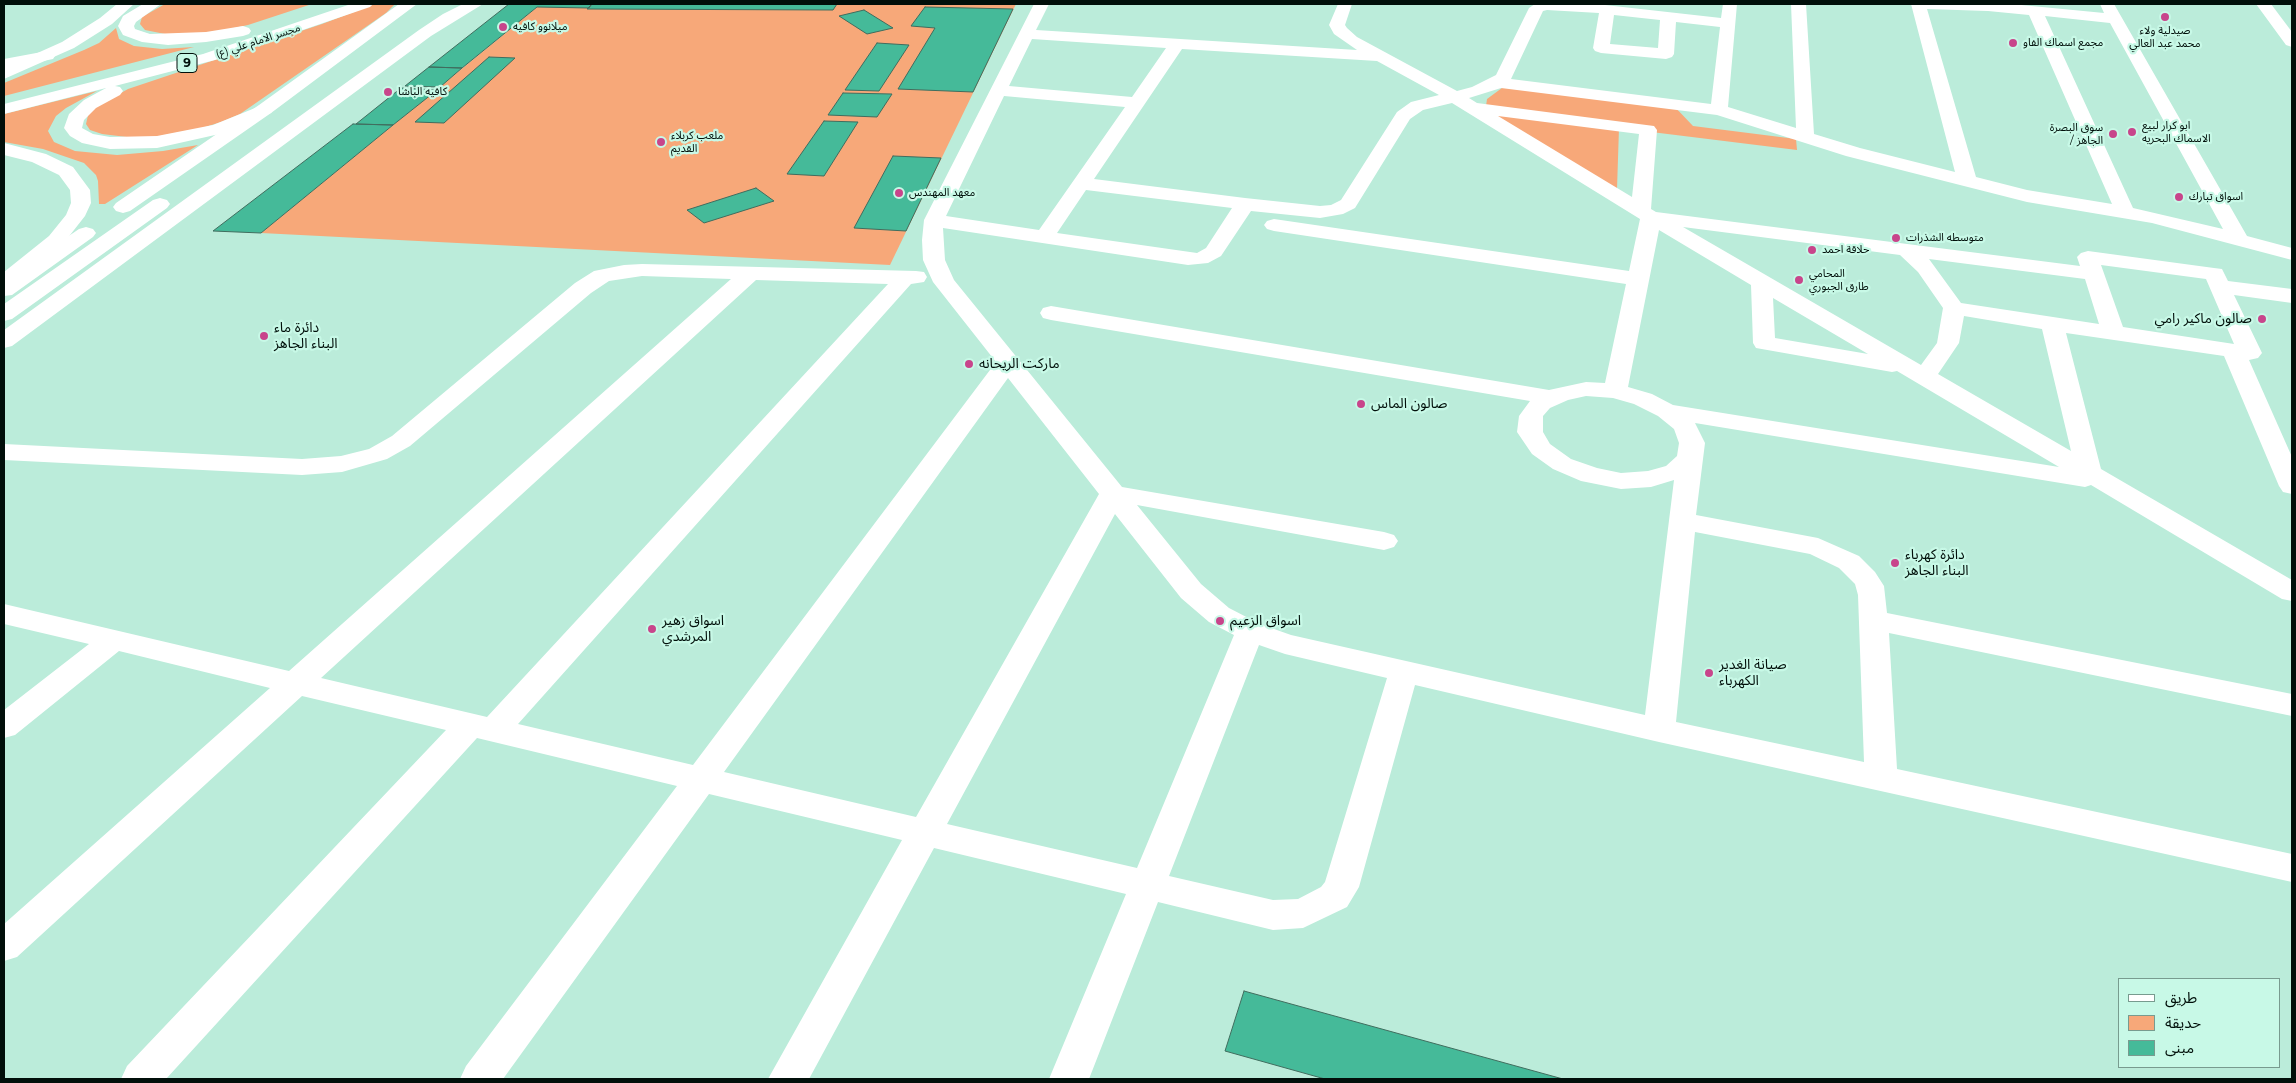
<!DOCTYPE html>
<meta charset="utf-8">
<style>
body{margin:0}
#map{position:relative;width:2296px;height:1083px;overflow:hidden;background:#bbecda;font-family:Montserrat,"Noto Sans Arabic",sans-serif}
canvas{display:block}
.frame{position:absolute;inset:0;border:5px solid #010f0a;pointer-events:none}
.legend{position:absolute;left:2118px;top:978px;width:162px;height:90px;box-sizing:border-box;background:#c8f9e7;border:1px solid #789b8f;margin:0;padding:6px 9px;list-style:none;font-size:15px;color:#010f0a}
.legend li{display:flex;align-items:center;gap:10px;height:25px}
.legend b{width:25px;border:1px solid #789b8f}
</style>
<div id="map">
<canvas width="2296" height="1083"></canvas>
<div class="frame"></div>
<ul class="legend">
<li><b style="height:6px;background:#fff"></b>طريق</li>
<li><b style="height:14px;background:#f7a879"></b>حديقة</li>
<li><b style="height:14px;background:#45ba99"></b>مبنى</li>
</ul>
</div>
<script>
const context = document.querySelector('canvas').getContext('2d');
context.lineJoin = 'round';
function fill(path, color) {
  context.fillStyle = color;
  context.fill(path, 'evenodd');
}
function shape(rows) {
  const path = new Path2D();
  for (const r of rows) {
    path.moveTo(r[0], r[1]);
    for (let i = 2; i < r.length; i += 2) path.lineTo(r[i], r[i + 1]);
  }
  return path;
}
function stroke(path, color, width, dash) {
  context.strokeStyle = color;
  context.lineWidth = width;
  context.lineCap = dash ? 'butt' : 'round';
  context.setLineDash(dash || []);
  context.stroke(path);
}
function label(font, color, halo, rows, align = 'center') {
  context.font = font + ' Montserrat,"Noto Sans Arabic",sans-serif';
  context.lineWidth = 4.5;
  context.setLineDash([]);
  context.textBaseline = 'middle';
  context.strokeStyle = halo;
  context.fillStyle = color;
  for (const [text, x, y, turn = 0] of rows) {
    context.save();
    context.translate(x, y);
    context.rotate((+turn || 0) * Math.PI / 180);
    context.textAlign = isNaN(turn) ? turn : align;
    if (halo) context.strokeText(text, 0, 0);
    context.fillText(text, 0, 0);
    context.restore();
  }
}
const green = shape([
 [165,4,312,4,248,25,211,33,170,35,145,30,140,24,142,17],
 [375,4,395,4,386,13,240,114,221,122,202,128,155,137,135,138,102,134,90,130,86,124,89,111,128,89,322,24],
 [541,4,1016,4,890,265,261,233],
 [116,28,119,39,134,46,162,49,194,47,4,96,4,83,84,50,99,43],
 [1506,85,1673,105,1693,126,1796,139,1797,150,1619,128,1617,189,1485,113,1487,99],
 [97,91,66,108,56,116,48,131,54,142,75,151,117,155,163,151,198,145,105,204,99,204,98,181,96,175,84,163,43,149,4,142,4,114]
]);
const building = shape([
 [509,4,592,4,589,8,537,7,462,68,429,67,509,4],
 [592,4,837,4,833,10,587,9,592,4],
 [925,7,1013,9,973,92,898,89,935,28,911,26,925,7],
 [864,10,893,28,867,34,839,16,864,10],
 [877,43,909,45,879,91,845,90,877,43],
 [489,57,515,58,444,123,415,122,489,57],
 [429,67,462,68,440,87,405,86,429,67],
 [401,88,437,90,393,125,356,124,401,88],
 [843,93,892,94,877,117,828,115,843,93],
 [824,121,858,122,824,176,787,174,824,121],
 [353,124,393,125,261,233,213,231,353,124],
 [893,156,941,158,906,231,854,228,893,156],
 [756,188,774,201,704,223,687,210,756,188],
 [1244,991,1563,1079,1325,1079,1225,1051,1244,991]
]);
const minor = shape([
 [1034,4,1049,4,1036,30,1357,50,1334,34,1329,25,1338,4,1352,4,1345,25,1347,28,1357,37,1457,91,1472,87,1496,75,1529,8,1535,4,1596,4,1721,18,1723,4,1737,4,1728,107,1796,128,1791,4,1806,4,1814,134,1860,148,1955,172,1911,4,2011,4,2104,13,2100,4,2114,4,2247,236,2292,248,2292,260,2152,223,2027,202,1960,185,1846,156,1717,115,1501,88,1469,98,1477,103,1654,126,1657,130,1651,209,1656,212,2080,266,2077,257,2081,253,2088,251,2214,268,2222,269,2228,281,2292,289,2292,303,2234,295,2262,353,2258,358,2249,360,2292,457,2292,494,2283,492,2279,486,2224,356,2066,333,2101,469,2292,580,2292,601,2282,599,2091,485,2085,487,1695,423,1705,443,1696,515,1818,538,1859,556,1875,572,1884,586,1887,613,2292,694,2292,716,1889,633,1897,769,2292,854,2292,882,1659,742,1415,685,1359,887,1347,907,1303,928,1273,930,1158,902,1089,1079,1049,1079,1126,894,934,848,809,1079,768,1079,902,840,709,794,503,1079,460,1079,466,1066,677,786,477,738,166,1079,121,1079,127,1066,446,730,302,696,17,957,4,961,4,924,270,688,119,651,15,735,4,738,4,710,89,644,4,624,4,604,289,671,731,279,642,276,609,281,591,293,410,446,387,459,342,472,302,475,4,460,4,444,302,459,341,456,369,449,392,436,575,283,594,271,624,265,642,264,916,271,924,272,927,277,924,282,911,284,518,724,693,765,996,362,933,282,923,260,922,240,924,220,1034,4],
 [1927,9,1988,11,2029,15,2112,204,2027,190,1976,177,1927,9],
 [1547,10,1599,13,1593,48,1595,51,1601,53,1666,59,1672,57,1674,54,1676,22,1720,27,1711,104,1511,79,1543,11,1547,10],
 [1614,15,1660,20,1658,48,1610,44,1614,15],
 [2045,16,2110,23,2223,229,2133,208,2045,16],
 [1032,39,1166,48,1132,97,1009,86,1032,39],
 [1182,49,1377,61,1439,95,1411,102,1397,112,1341,200,1331,205,1320,206,1245,198,1094,179,1182,49],
 [1004,96,1125,107,1039,230,946,216,1004,96],
 [1452,103,1640,219,1629,271,1274,219,1267,221,1264,225,1267,229,1274,231,1626,284,1605,383,1586,382,1549,390,1051,306,1043,308,1040,313,1043,318,1051,320,1530,401,1519,416,1517,432,1532,454,1553,469,1581,481,1621,489,1651,487,1674,480,1645,715,1291,635,1260,624,1229,608,1201,584,1137,505,1384,550,1394,547,1398,541,1394,535,1384,532,1122,487,954,280,945,260,943,228,1188,265,1208,263,1221,256,1251,211,1320,218,1343,214,1355,208,1410,119,1423,110,1452,103],
 [1498,116,1639,134,1632,197,1498,116],
 [1086,190,1232,208,1206,248,1197,253,1057,233,1086,190],
 [1683,227,1900,255,1918,272,1943,308,1937,343,1921,365,1683,227],
 [1659,230,1751,285,1753,343,1756,348,1892,372,1897,371,2059,467,1673,405,1652,394,1628,387,1659,230],
 [1929,259,2085,279,2099,324,1961,303,1929,259],
 [2101,265,2206,279,2234,344,2123,327,2101,265],
 [756,280,888,284,487,717,321,678,756,280],
 [1773,298,1868,354,1775,338,1773,298],
 [1964,316,2042,329,2071,451,1938,374,1959,343,1964,316],
 [1008,378,1099,494,916,817,724,772,1008,378],
 [1586,396,1613,398,1634,404,1658,416,1674,429,1679,443,1677,456,1666,466,1648,471,1621,473,1597,468,1571,459,1550,444,1543,432,1543,416,1550,408,1568,400,1586,396],
 [1115,514,1181,598,1209,622,1234,635,1137,868,947,824,1115,514],
 [1695,532,1810,554,1839,568,1855,584,1858,595,1864,762,1676,722,1695,532],
 [1259,645,1285,654,1387,678,1325,882,1321,887,1298,899,1273,900,1169,876,1259,645],
 [2256,4,2271,4,2292,32,2292,47,2286,45,2256,4]
]);
const secondary = shape([
 [47,51,53,53,55,56,53,59,4,69,4,59,47,51]
]);
const primary = shape([
 [399,4,417,4,271,113,130,211,123,213,116,211,113,207,116,203,259,105,399,4],
 [463,4,483,4,431,36,12,346,4,348,4,330,419,30,443,14,463,4],
 [160,198,167,200,170,204,167,208,12,319,4,321,4,304,153,200,160,198],
 [86,227,93,229,96,233,93,237,12,295,4,296,4,280,79,229,86,227]
]);
const trunk = shape([
 [117,4,134,4,112,24,74,48,4,79,4,68,62,42,100,18,117,4],
 [143,4,161,4,136,22,134,26,135,29,150,34,206,32,243,26,249,28,251,31,249,34,243,36,206,42,168,45,142,42,123,35,118,26,123,16,143,4],
 [351,4,373,4,370,7,215,60,115,86,120,87,123,91,120,95,96,108,84,120,82,128,93,134,110,137,157,136,213,125,265,104,271,105,274,109,271,113,224,133,157,148,110,149,82,143,70,136,64,128,69,114,84,100,106,88,4,114,4,104,203,54,351,4],
 [4,143,46,154,73,167,90,190,91,203,85,216,63,244,12,288,4,289,4,272,49,236,66,215,71,203,70,190,59,175,32,162,4,155,4,143]
]);
const markers = [
 [2165,17,5,"#c8458b"],
 [503,27,5,"#c8458b"],
 [2013,43,5,"#c8458b"],
 [388,92,5,"#c8458b"],
 [2132,132,5,"#c8458b"],
 [2113,134,5,"#c8458b"],
 [661,142,5,"#c8458b"],
 [899,193,5,"#c8458b"],
 [2179,197,5,"#c8458b"],
 [1896,238,5,"#c8458b"],
 [1812,250,5,"#c8458b"],
 [1799,280,5,"#c8458b"],
 [2262,319,5,"#c8458b"],
 [264,336,5,"#c8458b"],
 [969,364,5,"#c8458b"],
 [1361,404,5,"#c8458b"],
 [1895,563,5,"#c8458b"],
 [1220,621,5,"#c8458b"],
 [652,629,5,"#c8458b"],
 [1709,673,5,"#c8458b"]
];
const farPoinames = [
 ["ميلانوو كافيه",513,27],
 ["صيدلية ولاء",2165,31,"center"],
 ["محمد عبد العالي",2165,44,"center"],
 ["مجمع اسماك الفاو",2023,43],
 ["كافيه الباشا",398,92],
 ["ابو كرار لبيع",2142,126],
 ["الاسماك البحريه",2142,139],
 ["سوق البصرة",2103,128,"right"],
 ["/ الجاهز",2103,141,"right"],
 ["ملعب كربلاء",671,136],
 ["القديم",671,149],
 ["معهد المهندس",909,193],
 ["اسواق تبارك",2189,197],
 ["متوسطه الشذرات",1906,238],
 ["حلاقة احمد",1822,250],
 ["المحامي",1809,274],
 ["طارق الجبوري",1809,287]
];
const farStreetnames = [
 ["مجسر الامام علي (ع)",258,41,-18]
];
const shields = [
 [187,63,20]
];
const shieldNames = [
 ["9",187,63]
];
const poiNames = [
 ["صالون ماكير رامي",2252,319,"right"],
 ["دائرة ماء",274,328],
 ["البناء الجاهز",274,344],
 ["ماركت الريحانه",979,364],
 ["صالون الماس",1371,404],
 ["دائرة كهرباء",1905,555],
 ["البناء الجاهز",1905,571],
 ["اسواق زهير",662,621],
 ["المرشدي",662,637],
 ["اسواق الزعيم",1230,621],
 ["صيانة الغدير",1719,665],
 ["الكهرباء",1719,681]
];
fill(green, '#f7a879');
fill(building, '#45ba99');
stroke(building, '#406d5e', 1);
fill(minor, '#fff');
fill(secondary, '#fff');
fill(primary, '#fff');
fill(trunk, '#fff');
for (const [x, y, r, color] of markers) {
  const dot = new Path2D();
  dot.arc(x, y, r, 0, 2 * Math.PI);
  context.fillStyle = color;
  context.fill(dot);
  stroke(dot, '#c8f9e7', 2);
}
label('11px', '#010f0a', '#c8f9e7', farPoinames, 'left');
label('11px', '#010f0a', '#c8f9e7', farStreetnames);
for (const [x, y, w] of shields) {
  const box = new Path2D();
  box.roundRect(x - w / 2, y - 9.5, w, 19, 4);
  context.fillStyle = '#c8f9e7';
  context.fill(box);
  stroke(box, '#010f0a', 1);
}
label('bold 12px', '#010f0a', null, shieldNames);
label('14px', '#010f0a', '#c8f9e7', poiNames, 'left');
</script>
